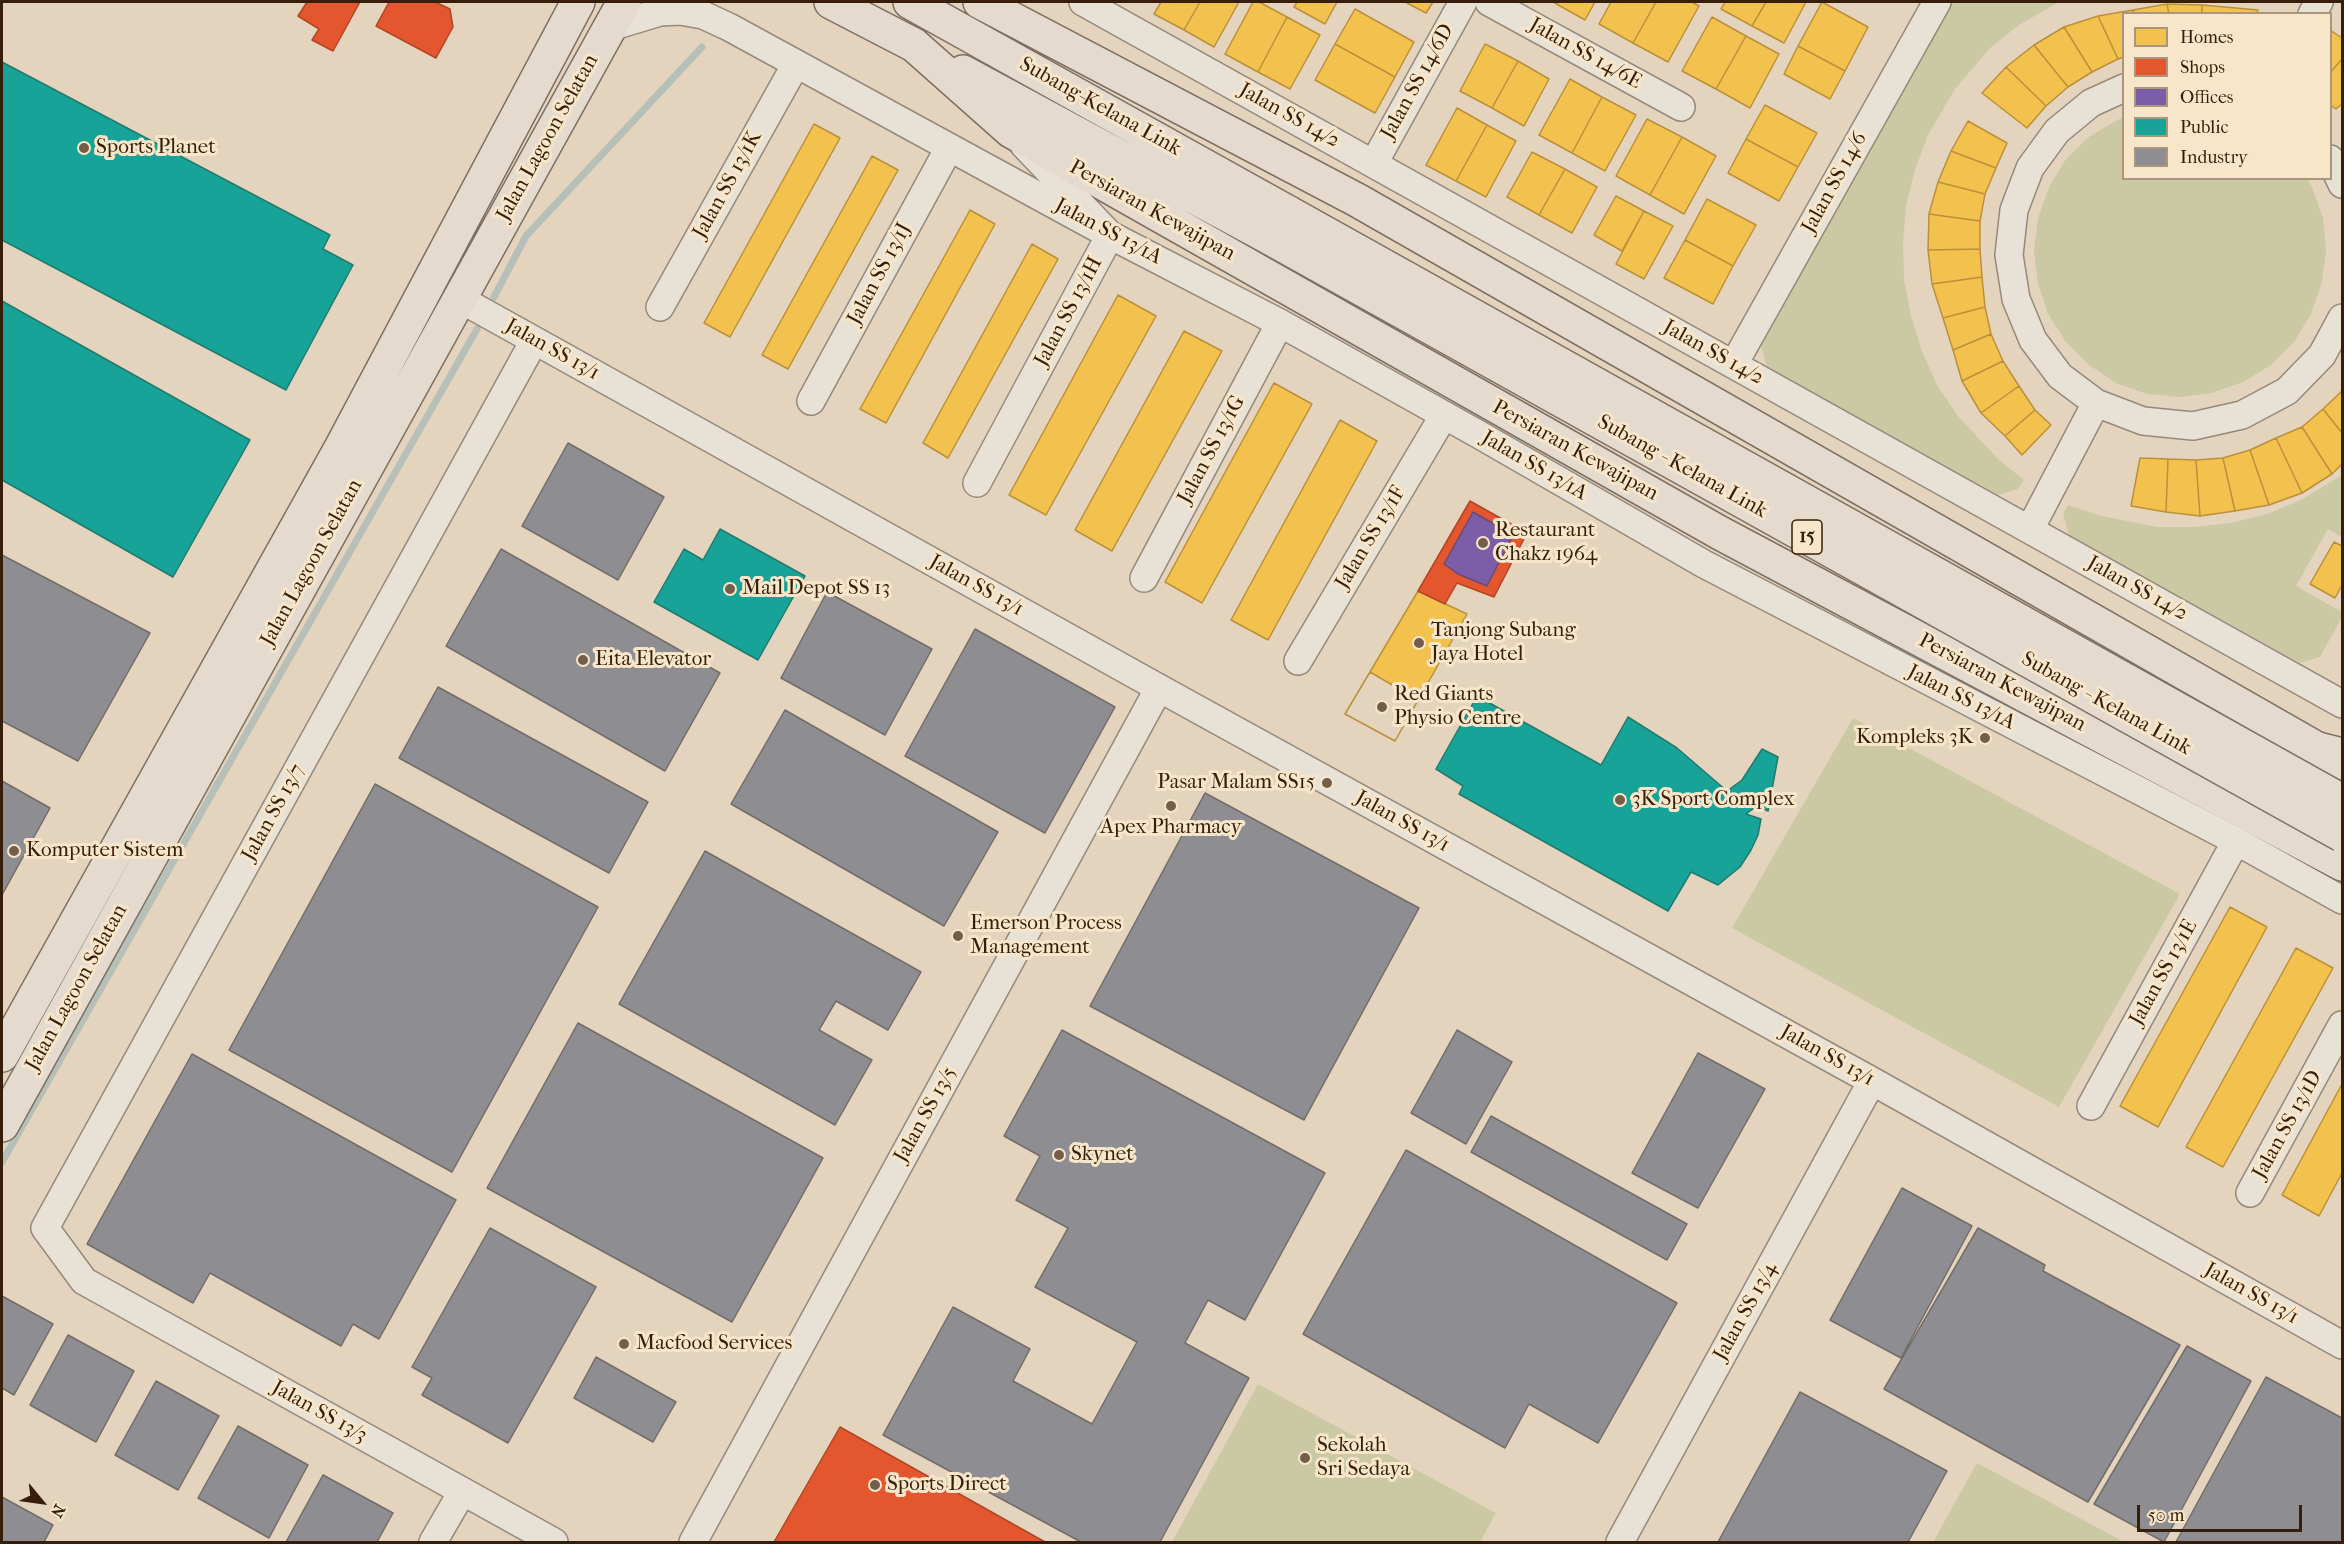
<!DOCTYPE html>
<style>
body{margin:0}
#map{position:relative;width:2344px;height:1544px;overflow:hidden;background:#e4d4be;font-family:"IM FELL French Canon",serif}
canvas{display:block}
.frame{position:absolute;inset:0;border:3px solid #361e0a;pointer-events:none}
.legend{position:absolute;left:2122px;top:12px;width:210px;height:168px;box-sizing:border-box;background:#f8e6ca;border:2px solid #aa967d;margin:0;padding:8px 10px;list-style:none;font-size:18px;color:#361e0a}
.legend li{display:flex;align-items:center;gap:12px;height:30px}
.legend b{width:30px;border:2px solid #aa967d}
.north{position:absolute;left:12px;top:1472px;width:60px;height:60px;-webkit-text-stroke:4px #f8e6ca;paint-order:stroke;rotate:119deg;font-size:16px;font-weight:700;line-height:24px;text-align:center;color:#361e0a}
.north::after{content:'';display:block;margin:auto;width:21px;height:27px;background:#361e0a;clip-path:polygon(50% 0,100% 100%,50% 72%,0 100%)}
.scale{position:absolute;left:2137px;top:1505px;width:165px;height:27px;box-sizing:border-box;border:3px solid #361e0a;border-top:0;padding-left:8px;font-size:18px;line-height:21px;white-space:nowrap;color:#361e0a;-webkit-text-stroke:4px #f8e6ca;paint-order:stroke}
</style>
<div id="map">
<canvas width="2344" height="1544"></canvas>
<div class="frame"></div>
<ul class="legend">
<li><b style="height:16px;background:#f2c14e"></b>Homes</li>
<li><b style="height:16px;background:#e4572e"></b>Shops</li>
<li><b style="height:16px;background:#7b5ea7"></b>Offices</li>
<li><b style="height:16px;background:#17a398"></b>Public</li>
<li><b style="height:16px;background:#8d8d92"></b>Industry</li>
</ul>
<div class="north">N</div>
<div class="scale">50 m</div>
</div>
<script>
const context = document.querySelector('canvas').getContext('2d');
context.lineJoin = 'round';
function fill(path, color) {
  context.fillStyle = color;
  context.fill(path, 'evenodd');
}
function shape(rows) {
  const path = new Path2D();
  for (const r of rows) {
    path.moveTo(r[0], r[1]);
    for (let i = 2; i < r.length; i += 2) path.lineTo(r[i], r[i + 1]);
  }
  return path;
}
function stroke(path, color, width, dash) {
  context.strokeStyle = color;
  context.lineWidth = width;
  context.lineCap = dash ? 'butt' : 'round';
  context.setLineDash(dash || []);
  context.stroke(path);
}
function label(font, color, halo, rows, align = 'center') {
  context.font = font + ' "IM FELL French Canon",serif';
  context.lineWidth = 6;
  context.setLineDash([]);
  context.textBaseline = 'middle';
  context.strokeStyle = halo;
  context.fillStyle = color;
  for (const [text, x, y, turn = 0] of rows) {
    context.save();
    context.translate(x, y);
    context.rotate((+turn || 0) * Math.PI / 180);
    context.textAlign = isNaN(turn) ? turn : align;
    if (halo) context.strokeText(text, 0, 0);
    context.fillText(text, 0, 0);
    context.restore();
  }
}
const green = shape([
 [1952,2,2059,2,2019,25,1990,48,1955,89,1928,135,1915,170,1906,206,1903,243,1904,280,1911,316,1922,351,1937,385,1958,416,1999,460,2024,480,2018,489,1998,495,1767,367,1761,346],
 [2123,117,2124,178,2307,178,2312,187,2323,218,2326,250,2322,282,2311,314,2294,342,2271,365,2243,382,2212,393,2180,397,2147,394,2116,383,2089,365,2066,342,2048,314,2038,284,2034,251,2038,218,2049,187,2066,159,2090,136],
 [2342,475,2342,537,2328,529,2296,586,2342,612,2342,617,2320,657,2300,663,2069,535,2063,514,2068,505,2098,515,2157,527,2194,527,2231,523,2267,514,2301,500],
 [1853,718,2180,894,2059,1107,1732,928],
 [1258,1384,1496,1513,1480,1542,1172,1542],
 [1977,1463,2124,1542,1933,1542]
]);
const homes = shape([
 [1161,2,1200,2,1184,30,1154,14,1161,2],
 [1200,2,1239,2,1214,47,1184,30,1200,2],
 [1253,2,1259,2,1287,17,1258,72,1225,54,1253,2],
 [1297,2,1337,2,1325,24,1294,7,1297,2],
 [1405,2,1433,2,1426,13,1405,2],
 [1553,2,1595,2,1585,20,1553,2],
 [1611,2,1656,2,1633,43,1599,24,1611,2],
 [1656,2,1692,2,1699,6,1668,62,1633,43,1656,2],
 [1725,2,1766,2,1752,26,1721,9,1725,2],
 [1766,2,1806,2,1784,43,1752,26,1766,2],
 [1822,2,1868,27,1845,71,1798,46,1822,2],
 [2167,4,2202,5,2202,14,2169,14,2167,4],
 [2167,4,2169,14,2134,14,2133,10,2167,4],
 [2202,5,2258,10,2257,14,2202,14,2202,5],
 [1355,9,1414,42,1395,77,1335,44,1355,9],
 [2133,10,2134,14,2124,14,2124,57,2118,59,2098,16,2133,10],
 [2098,16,2118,59,2092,72,2064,27,2098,16],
 [1287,17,1320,35,1290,89,1258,72,1287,17],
 [1712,17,1746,36,1716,89,1682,71,1712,17],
 [2064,27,2092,72,2068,87,2034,45,2064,27],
 [2330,30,2342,38,2342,59,2330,73,2330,30],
 [1746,36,1779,54,1750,108,1716,89,1746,36],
 [1335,44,1395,77,1375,113,1315,80,1335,44],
 [1485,44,1518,61,1492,108,1460,91,1485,44],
 [2034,45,2068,87,2046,106,2006,67,2034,45],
 [1798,46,1845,71,1830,99,1784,74,1798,46],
 [2342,59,2342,104,2336,109,2330,105,2330,73,2342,59],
 [1518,61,1549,79,1524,126,1492,108,1518,61],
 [2006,67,2046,106,2027,128,1982,93,2006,67],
 [1570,79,1602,97,1572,153,1539,135,1570,79],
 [1602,97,1636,115,1605,171,1572,153,1602,97],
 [1765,105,1817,133,1798,167,1746,139,1765,105],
 [1457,108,1487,125,1456,181,1426,165,1457,108],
 [1647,119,1682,137,1650,195,1616,176,1647,119],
 [1968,121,2007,143,1996,168,1951,151,1968,121],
 [814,124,840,138,730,337,704,323,814,124],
 [1487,125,1516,141,1486,197,1456,181,1487,125],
 [1682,137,1716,156,1684,214,1650,195,1682,137],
 [1746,139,1798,167,1779,201,1728,173,1746,139],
 [1951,151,1996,168,1985,194,1938,182,1951,151],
 [1532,152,1565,169,1539,215,1507,197,1532,152],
 [872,156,898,170,788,369,762,355,872,156],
 [1565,169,1597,187,1572,233,1539,215,1565,169],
 [1938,182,1985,194,1980,221,1929,214,1938,182],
 [1616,196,1644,211,1622,251,1594,235,1616,196],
 [1707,199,1756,225,1733,266,1685,240,1707,199],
 [970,210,995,224,886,423,860,409,970,210],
 [1644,211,1673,226,1644,279,1616,264,1644,211],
 [1929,214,1980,221,1980,249,1928,250,1929,214],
 [1685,240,1733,266,1713,304,1664,278,1685,240],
 [1032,244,1058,259,948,458,923,443,1032,244],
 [1980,249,1982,277,1932,284,1928,250,1980,249],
 [1982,277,1985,307,1943,318,1932,284,1982,277],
 [1118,295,1156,316,1046,515,1009,495,1118,295],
 [1985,307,1991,334,1953,350,1943,318,1985,307],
 [1184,331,1222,351,1112,551,1075,530,1184,331],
 [1991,334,2003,361,1962,381,1953,350,1991,334],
 [2003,361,2019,386,1981,413,1962,381,2003,361],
 [1274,383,1312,404,1202,603,1165,582,1274,383],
 [2019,386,2035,410,2005,436,1981,413,2019,386],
 [2342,391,2342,433,2323,409,2342,391],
 [2323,409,2342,433,2342,464,2332,474,2302,427,2323,409],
 [2035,410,2051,425,2022,455,2005,436,2035,410],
 [1340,420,1377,441,1268,640,1231,620,1340,420],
 [2302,427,2332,474,2302,493,2276,438,2302,427],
 [2276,438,2302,493,2269,505,2250,450,2276,438],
 [2250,450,2269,505,2235,511,2223,458,2250,450],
 [2140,458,2168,459,2166,512,2131,506,2140,458],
 [2223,458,2235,511,2200,516,2196,460,2223,458],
 [2168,459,2196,460,2200,516,2166,512,2168,459],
 [2334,542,2342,546,2342,585,2335,598,2310,584,2334,542],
 [1418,591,1467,614,1395,741,1345,714,1418,591],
 [1370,672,1418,700,1395,741,1345,714,1370,672],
 [2230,907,2267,927,2158,1127,2120,1106,2230,907],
 [2296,948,2333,968,2223,1167,2186,1147,2296,948],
 [2342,1084,2342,1173,2319,1216,2282,1195,2342,1084]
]);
const shops = shape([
 [307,2,360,2,333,51,312,40,319,29,298,16,307,2],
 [389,2,435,2,450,9,453,27,436,58,376,26,389,2],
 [1470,501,1527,533,1494,597,1457,583,1445,604,1418,591,1470,501],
 [840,1427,1045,1542,774,1542,840,1427]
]);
const offices = shape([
 [1473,512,1513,535,1487,586,1458,574,1444,564,1473,512]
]);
const public = shape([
 [2,62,330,235,323,249,353,265,286,390,2,240,2,62],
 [2,301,250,440,173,577,2,480,2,301],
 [720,529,805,576,758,660,654,602,684,549,703,560,720,529],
 [1477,696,1601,765,1628,717,1677,748,1727,791,1742,780,1762,749,1778,757,1768,811,1757,806,1746,814,1761,819,1758,835,1751,850,1740,867,1718,885,1691,872,1668,911,1459,794,1463,786,1436,769,1477,696]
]);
const industry = shape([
 [568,443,664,497,618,580,522,526,568,443],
 [501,549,720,673,665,771,446,646,501,549],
 [2,555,150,633,78,761,2,721,2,555],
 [827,592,932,649,885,735,781,678,827,592],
 [975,629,1115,707,1045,833,905,756,975,629],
 [438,687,648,802,609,873,399,758,438,687],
 [785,710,998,832,944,926,731,804,785,710],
 [2,781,50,808,2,895,2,781],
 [375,784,598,907,452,1172,229,1050,375,784],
 [1205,793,1419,908,1304,1120,1090,1006,1205,793],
 [705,851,921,972,888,1030,836,1001,819,1030,872,1060,835,1125,619,1004,705,851],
 [578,1023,823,1158,732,1322,487,1188,578,1023],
 [1062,1030,1325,1173,1245,1320,1208,1300,1185,1343,1249,1378,1160,1542,1081,1542,883,1435,953,1307,1030,1349,1013,1381,1092,1424,1137,1342,1035,1287,1068,1228,1016,1200,1040,1156,1004,1136,1062,1030],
 [1457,1030,1512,1062,1466,1144,1411,1113,1457,1030],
 [1698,1053,1765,1089,1698,1208,1632,1173,1698,1053],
 [192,1054,456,1200,379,1339,353,1324,341,1346,210,1273,193,1303,87,1244,192,1054],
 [1491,1116,1687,1224,1667,1260,1471,1152,1491,1116],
 [1406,1150,1677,1303,1598,1443,1529,1404,1505,1448,1303,1334,1406,1150],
 [1902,1188,1972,1226,1901,1358,1830,1320,1902,1188],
 [490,1228,596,1287,508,1443,422,1395,432,1378,412,1367,490,1228],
 [1978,1228,2045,1265,2043,1271,2180,1345,2088,1502,1884,1389,1978,1228],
 [2,1296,53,1324,14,1395,2,1388,2,1296],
 [68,1335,134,1371,96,1442,30,1405,68,1335],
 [2187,1346,2251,1381,2164,1542,2094,1504,2187,1346],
 [596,1357,676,1402,653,1442,574,1398,596,1357],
 [2266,1377,2342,1418,2342,1542,2176,1542,2266,1377],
 [156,1381,219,1416,178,1490,115,1455,156,1381],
 [1800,1392,1947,1471,1908,1542,1718,1542,1800,1392],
 [238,1426,308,1465,269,1538,198,1498,238,1426],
 [323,1475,393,1513,377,1542,286,1542,323,1475],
 [2,1497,53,1525,44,1542,2,1542,2,1497]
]);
const stream = shape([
 [494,297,526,236,702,47],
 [2,1162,477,329]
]);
const minor = shape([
 [1083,2,2342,704],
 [1489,2,1681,107],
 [2312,14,2319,2],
 [607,28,660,12,680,11,703,15,729,27,1110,235,1280,323,1478,434,1704,564,2236,841,2342,900],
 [2124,88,2091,103,2057,131,2030,168,2014,210,2009,255,2016,299,2033,340,2060,376,2096,403,2143,421,2193,426,2242,415,2287,391,2322,355,2342,318],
 [2330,159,2342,184],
 [1374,163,1463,2],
 [460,299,1159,688,1872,1081,2342,1345],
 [660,307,796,64],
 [534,341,45,1228,84,1281,554,1542],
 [1734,364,1937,2],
 [811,401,949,148],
 [977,483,1110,235,1024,145],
 [2030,529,2096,403],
 [1144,578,1280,323],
 [1298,661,1444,415],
 [2091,1106,2236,841],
 [2250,1193,2342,1025],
 [433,1542,462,1492],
 [693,1542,1159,688],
 [1620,1542,1872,1081]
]);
const major = shape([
 [831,2,914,45,1011,131,1720,533,2342,864],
 [910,2,1289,213],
 [980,2,1357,200,2342,763],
 [963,72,1272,239],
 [2,1055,341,448,578,2],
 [2,1125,624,2]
]);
const highway = shape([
 [2318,749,2342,755]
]);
const majorBridge = shape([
 [1289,213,2342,801],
 [1272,239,2342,835]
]);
const markers = [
 [84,148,6,"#735e49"],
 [1483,543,6,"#735e49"],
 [730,589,6,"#735e49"],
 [1419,643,6,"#735e49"],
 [583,660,6,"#735e49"],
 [1382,707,6,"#735e49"],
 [1985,738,6,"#735e49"],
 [1327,783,6,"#735e49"],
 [1620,800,6,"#735e49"],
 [1171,806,6,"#735e49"],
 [14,851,6,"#735e49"],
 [958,936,6,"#735e49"],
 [1059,1155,6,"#735e49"],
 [624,1344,6,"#735e49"],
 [1305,1458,6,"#735e49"],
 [875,1485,6,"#735e49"]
];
const shields = [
 [1807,537,30]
];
const shieldNames = [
 ["15",1807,537]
];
const streetNames = [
 ["Jalan SS 14/6E",1585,54,29],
 ["Jalan SS 14/6D",1418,82,-61],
 ["Subang-Kelana Link",1100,107,29],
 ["Jalan SS 14/2",1289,116,29],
 ["Jalan Lagoon Selatan",548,138,-61],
 ["Jalan SS 14/6",1835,183,-61],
 ["Jalan SS 13/1K",728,185,-61],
 ["Persiaran Kewajipan",1152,211,29],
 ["Jalan SS 13/1A",1108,232,28],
 ["Jalan SS 13/1J",880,274,-62],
 ["Jalan SS 13/1H",1069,312,-62],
 ["Jalan SS 13/1",552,350,29],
 ["Jalan SS 14/2",1713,353,29],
 ["Jalan SS 13/1G",1212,450,-62],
 ["Persiaran Kewajipan",1575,451,29],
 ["Jalan SS 13/1A",1534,466,30],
 ["Subang - Kelana Link",1682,467,29],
 ["Jalan SS 13/1F",1371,538,-59],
 ["Jalan Lagoon Selatan",312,563,-61],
 ["Jalan SS 13/1",976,586,29],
 ["Jalan SS 14/2",2137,589,29],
 ["Persiaran Kewajipan",2002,683,28],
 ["Jalan SS 13/1A",1961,698,27],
 ["Subang - Kelana Link",2106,704,29],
 ["Jalan SS 13/7",274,813,-61],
 ["Jalan SS 13/1",1402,822,29],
 ["Jalan SS 13/1E",2164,973,-61],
 ["Jalan Lagoon Selatan",77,988,-61],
 ["Jalan SS 13/1",1827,1056,29],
 ["Jalan SS 13/5",926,1115,-61],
 ["Jalan SS 13/1D",2288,1125,-61],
 ["Jalan SS 13/1",2251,1294,29],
 ["Jalan SS 13/4",1746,1312,-61],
 ["Jalan SS 13/3",319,1412,29]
];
const poiNames = [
 ["Sports Planet",96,148],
 ["Restaurant",1495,531],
 ["Chakz 1964",1495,555],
 ["Mail Depot SS 13",742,589],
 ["Tanjong Subang",1431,631],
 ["Jaya Hotel",1431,655],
 ["Eita Elevator",595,660],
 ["Red Giants",1394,695],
 ["Physio Centre",1394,719],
 ["Kompleks 3K",1973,738,"right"],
 ["Pasar Malam SS15",1315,783,"right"],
 ["3K Sport Complex",1632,800],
 ["Apex Pharmacy",1171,828,"center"],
 ["Komputer Sistem",26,851],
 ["Emerson Process",970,924],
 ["Management",970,948],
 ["Skynet",1071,1155],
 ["Macfood Services",636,1344],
 ["Sekolah",1317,1446],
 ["Sri Sedaya",1317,1470],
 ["Sports Direct",887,1485]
];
fill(green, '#cac9a4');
fill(homes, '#f2c14e');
stroke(homes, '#ba903a', 1.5);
fill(shops, '#e4572e');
stroke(shops, '#b04623', 1.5);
fill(offices, '#7b5ea7');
stroke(offices, '#664b78', 1.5);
fill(public, '#17a398');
stroke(public, '#207b6d', 1.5);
fill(industry, '#8d8d92');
stroke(industry, '#736c69', 1.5);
stroke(stream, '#b6c0b8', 7);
stroke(minor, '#95897b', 30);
stroke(major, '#7d7063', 36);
stroke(highway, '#7d7063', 36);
stroke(minor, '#e8e1d5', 27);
stroke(major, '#e4dbce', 33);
stroke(highway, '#e4dbce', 33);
stroke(majorBridge, '#7d7063', 36, []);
stroke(majorBridge, '#e4dbce', 33);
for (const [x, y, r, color] of markers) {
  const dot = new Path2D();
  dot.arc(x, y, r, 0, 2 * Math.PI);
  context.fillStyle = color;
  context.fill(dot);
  stroke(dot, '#f8e6ca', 2);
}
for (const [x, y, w] of shields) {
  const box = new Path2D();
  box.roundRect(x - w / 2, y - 17, w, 34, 4.5);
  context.fillStyle = '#f8e6ca';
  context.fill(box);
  stroke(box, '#361e0a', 1.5);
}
label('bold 20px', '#361e0a', null, shieldNames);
label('21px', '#361e0a', '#f8e6ca', streetNames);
label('21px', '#361e0a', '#f8e6ca', poiNames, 'left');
</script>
